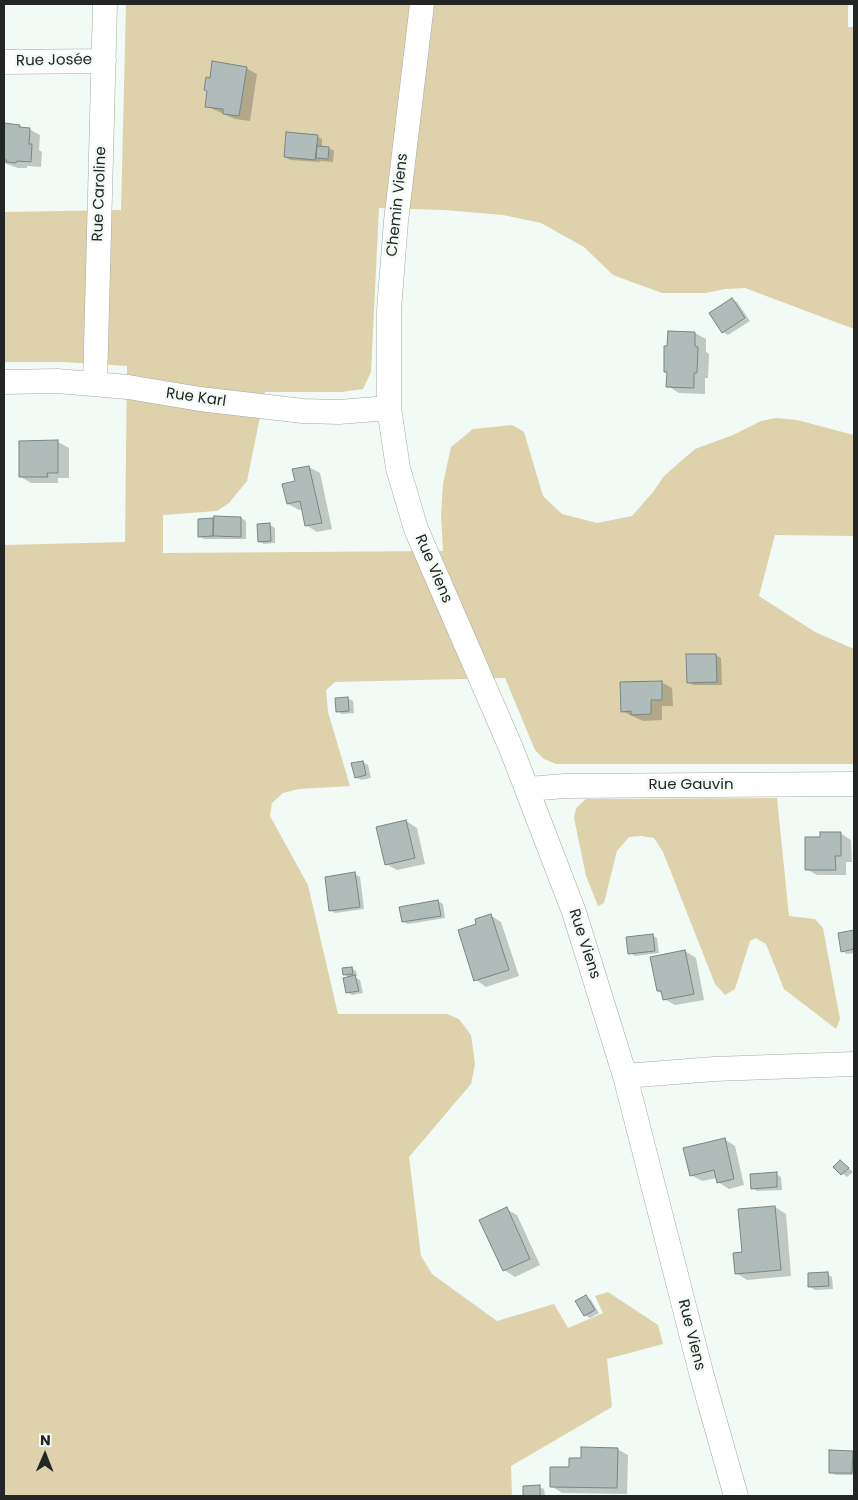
<!DOCTYPE html>
<meta charset="utf-8">
<style>
body{margin:0}
#map{position:relative;width:858px;height:1500px;overflow:hidden;background:#f1faf4;font-family:Poppins,sans-serif}
canvas{display:block}
.frame{position:absolute;inset:0;border:5px solid #232624;pointer-events:none}
.north{position:absolute;left:20px;top:1430px;width:50px;height:50px;-webkit-text-stroke:4px #f1faf4;paint-order:stroke;rotate:1deg;font-size:14px;font-weight:700;line-height:20px;text-align:center;color:#232624}
.north::after{content:'';display:block;margin:auto;width:18px;height:22px;background:#232624;clip-path:polygon(50% 0,100% 100%,50% 72%,0 100%)}
</style>
<div id="map">
<canvas width="858" height="1500"></canvas>
<div class="frame"></div>
<div class="north">N</div>
</div>
<script>
const context = document.querySelector('canvas').getContext('2d');
context.lineJoin = 'round';
function fill(path, color) {
  context.fillStyle = color;
  context.fill(path, 'evenodd');
}
function shape(rows) {
  const path = new Path2D();
  for (const r of rows) {
    path.moveTo(r[0], r[1]);
    for (let i = 2; i < r.length; i += 2) path.lineTo(r[i], r[i + 1]);
  }
  return path;
}
function stroke(path, color, width, dash) {
  context.strokeStyle = color;
  context.lineWidth = width;
  context.lineCap = dash ? 'butt' : 'round';
  context.setLineDash(dash || []);
  context.stroke(path);
}
function label(font, color, halo, rows, align = 'center') {
  context.font = font + ' Poppins,sans-serif';
  context.lineWidth = 4.5;
  context.setLineDash([]);
  context.textBaseline = 'middle';
  context.strokeStyle = halo;
  context.fillStyle = color;
  for (const [text, x, y, turn = 0] of rows) {
    context.save();
    context.translate(x, y);
    context.rotate((+turn || 0) * Math.PI / 180);
    context.textAlign = isNaN(turn) ? turn : align;
    if (halo) context.strokeText(text, 0, 0);
    context.fillText(text, 0, 0);
    context.restore();
  }
}
const green = shape([
 [126,4,848,4,848,27,854,27,854,329,745,288,725,289,706,293,662,293,613,275,584,247,541,223,503,215,444,210,379,208,371,372,363,389,342,392,265,392,247,481,229,503,217,511,163,515,163,553,443,551,441,516,443,484,451,447,473,429,512,425,524,432,543,496,562,514,597,523,632,516,653,492,664,476,695,449,733,435,761,421,776,418,797,420,854,435,854,536,775,535,759,596,815,632,854,649,854,764,556,764,544,759,535,750,505,678,335,682,326,690,328,712,350,786,299,789,283,793,272,803,270,816,308,885,338,1014,447,1014,459,1019,471,1035,475,1064,471,1084,409,1157,421,1256,432,1274,497,1321,554,1304,568,1328,603,1313,595,1296,608,1292,658,1325,663,1344,607,1359,612,1407,511,1466,512,1496,4,1496,4,545,125,542,127,366,63,362,4,362,4,212,121,210],
 [777,798,789,916,815,919,823,928,840,1019,836,1029,784,989,766,944,756,938,750,941,735,989,725,995,715,984,663,852,654,838,641,836,629,837,617,851,604,903,598,906,586,876,574,818,576,808,586,799]
]);
const shadow = shape([
 [246,68,257,74,250,121,235,119,206,106,211,79],
 [4,125,19,126,29,129,40,135,39,150,42,152,41,167,27,166,27,168,18,168,4,163],
 [317,136,322,139,322,148,329,148,334,151,333,162,321,161,320,162,290,160,285,157],
 [732,299,737,302,750,321,728,335,723,332,710,314],
 [669,332,695,333,706,339,706,352,709,354,708,378,705,378,705,394,679,393,668,386,668,373,665,371],
 [58,442,69,448,69,478,58,478,58,483,31,483,21,477],
 [309,467,320,473,332,529,317,532,306,525,303,509,299,510,288,504,297,482],
 [241,518,246,521,246,539,204,539,199,536,199,520],
 [270,525,275,528,275,543,264,544,259,541],
 [716,655,721,658,722,685,693,685,688,682,688,656],
 [661,682,672,688,673,706,662,706,662,720,643,721,622,711],
 [347,698,353,701,354,713,342,714,337,711],
 [363,762,368,765,371,778,361,780,356,777],
 [406,821,417,828,425,864,397,870,386,864],
 [840,833,851,840,852,862,846,862,846,875,817,875,806,869,822,838],
 [355,874,360,877,364,909,335,913,330,910],
 [438,901,443,904,445,918,408,924,403,922],
 [490,915,501,922,519,976,486,987,476,980],
 [854,931,854,953,847,954,842,951,839,934],
 [652,935,657,938,659,953,635,956,630,953],
 [685,951,696,958,704,1000,675,1005,664,999,663,994,658,991],
 [351,968,356,971,357,976,355,977,360,980,363,993,352,995,347,992,350,978,345,975],
 [724,1139,735,1146,744,1185,729,1189,718,1182,717,1178,702,1181,691,1175],
 [841,1161,853,1172,847,1177,835,1167],
 [776,1174,781,1177,782,1190,757,1191,752,1188],
 [775,1207,786,1214,791,1276,747,1280,736,1273,743,1254],
 [506,1209,517,1215,540,1265,515,1277,504,1270],
 [827,1274,832,1277,833,1289,815,1290,810,1287],
 [586,1297,591,1300,599,1313,590,1318,585,1315],
 [617,1449,628,1455,627,1494,562,1493,551,1486,570,1468,582,1459],
 [852,1452,854,1453,854,1475,836,1475,830,1472],
 [525,1487,539,1487,544,1489,545,1496,525,1496]
]);
const building = shape([
 [212,61,247,67,239,116,223,114,223,109,205,107,207,91,204,90,206,77,210,78,212,61],
 [4,123,20,125,19,127,30,128,29,144,32,144,31,162,17,161,16,163,6,162,7,160,4,160,4,123],
 [286,132,318,135,315,160,284,157,286,132],
 [317,146,329,147,328,159,316,158,317,146],
 [732,298,745,318,722,333,709,313,732,298],
 [668,331,695,332,695,346,698,347,697,373,694,373,694,388,666,387,667,372,664,372,664,346,667,346,668,331],
 [58,440,58,473,47,473,48,477,19,477,19,441,58,440],
 [309,466,322,523,305,526,300,501,287,504,282,484,295,481,292,469,309,466],
 [214,516,241,517,241,537,213,536,214,516],
 [213,518,213,536,198,537,198,519,213,518],
 [270,523,271,541,258,542,257,524,270,523],
 [686,654,716,654,717,682,687,683,686,654],
 [662,681,662,700,651,700,651,714,631,715,631,711,621,712,620,682,662,681],
 [348,697,349,711,336,712,335,698,348,697],
 [363,761,366,775,355,778,351,763,363,761],
 [406,820,415,858,385,865,376,827,406,820],
 [820,832,841,832,841,856,835,856,836,870,805,870,805,837,820,837,820,832],
 [355,872,360,907,329,911,325,877,355,872],
 [438,900,441,916,402,922,399,907,438,900],
 [491,914,509,970,474,981,458,930,476,924,475,919,491,914],
 [854,930,854,949,841,952,838,933,854,930],
 [653,934,655,951,628,954,626,937,653,934],
 [685,950,694,994,663,1000,661,991,657,991,650,957,685,950],
 [352,967,353,974,343,975,342,968,352,967],
 [355,975,359,991,346,993,343,978,355,975],
 [725,1138,734,1179,717,1183,714,1170,690,1176,683,1148,725,1138],
 [840,1160,849,1168,841,1175,833,1167,840,1160],
 [777,1172,777,1187,751,1189,750,1174,777,1172],
 [775,1206,781,1270,735,1274,733,1253,742,1252,738,1209,775,1206],
 [507,1207,530,1259,503,1271,479,1220,507,1207],
 [828,1272,829,1286,808,1287,808,1273,828,1272],
 [586,1295,595,1310,584,1316,575,1301,586,1295],
 [581,1447,618,1448,617,1488,550,1487,550,1467,569,1467,569,1458,581,1458,581,1447],
 [829,1450,853,1451,852,1473,829,1473,829,1450],
 [540,1485,540,1496,523,1496,523,1486,540,1485]
]);
const minor = shape([
 [422,4,396,221,389,310,389,408,398,468,416,529,511,748,574,912,625,1076,702,1376,736,1496],
 [4,62,104,61],
 [4,382,57,381,128,387,200,399,303,411,339,412,389,408],
 [95,384,105,4],
 [528,789,565,786,854,784],
 [625,1076,714,1069,854,1064]
]);
const streetNames = [
 ["Rue Josée",54,61,-1],
 ["Rue Caroline",100,194,-88],
 ["Chemin Viens",398,205,-84],
 ["Rue Karl",196,398,8],
 ["Rue Viens",433,569,67],
 ["Rue Gauvin",691,785],
 ["Rue Viens",584,944,72],
 ["Rue Viens",691,1335,76]
];
fill(green, '#ded2ac');
fill(shadow, '#0003');
fill(building, '#b0bcba');
stroke(building, '#7a8584', 1);
stroke(minor, '#a3aba6', 25);
stroke(minor, '#fff', 24);
label('15px', '#232624', '#f1faf4', streetNames);
</script>
